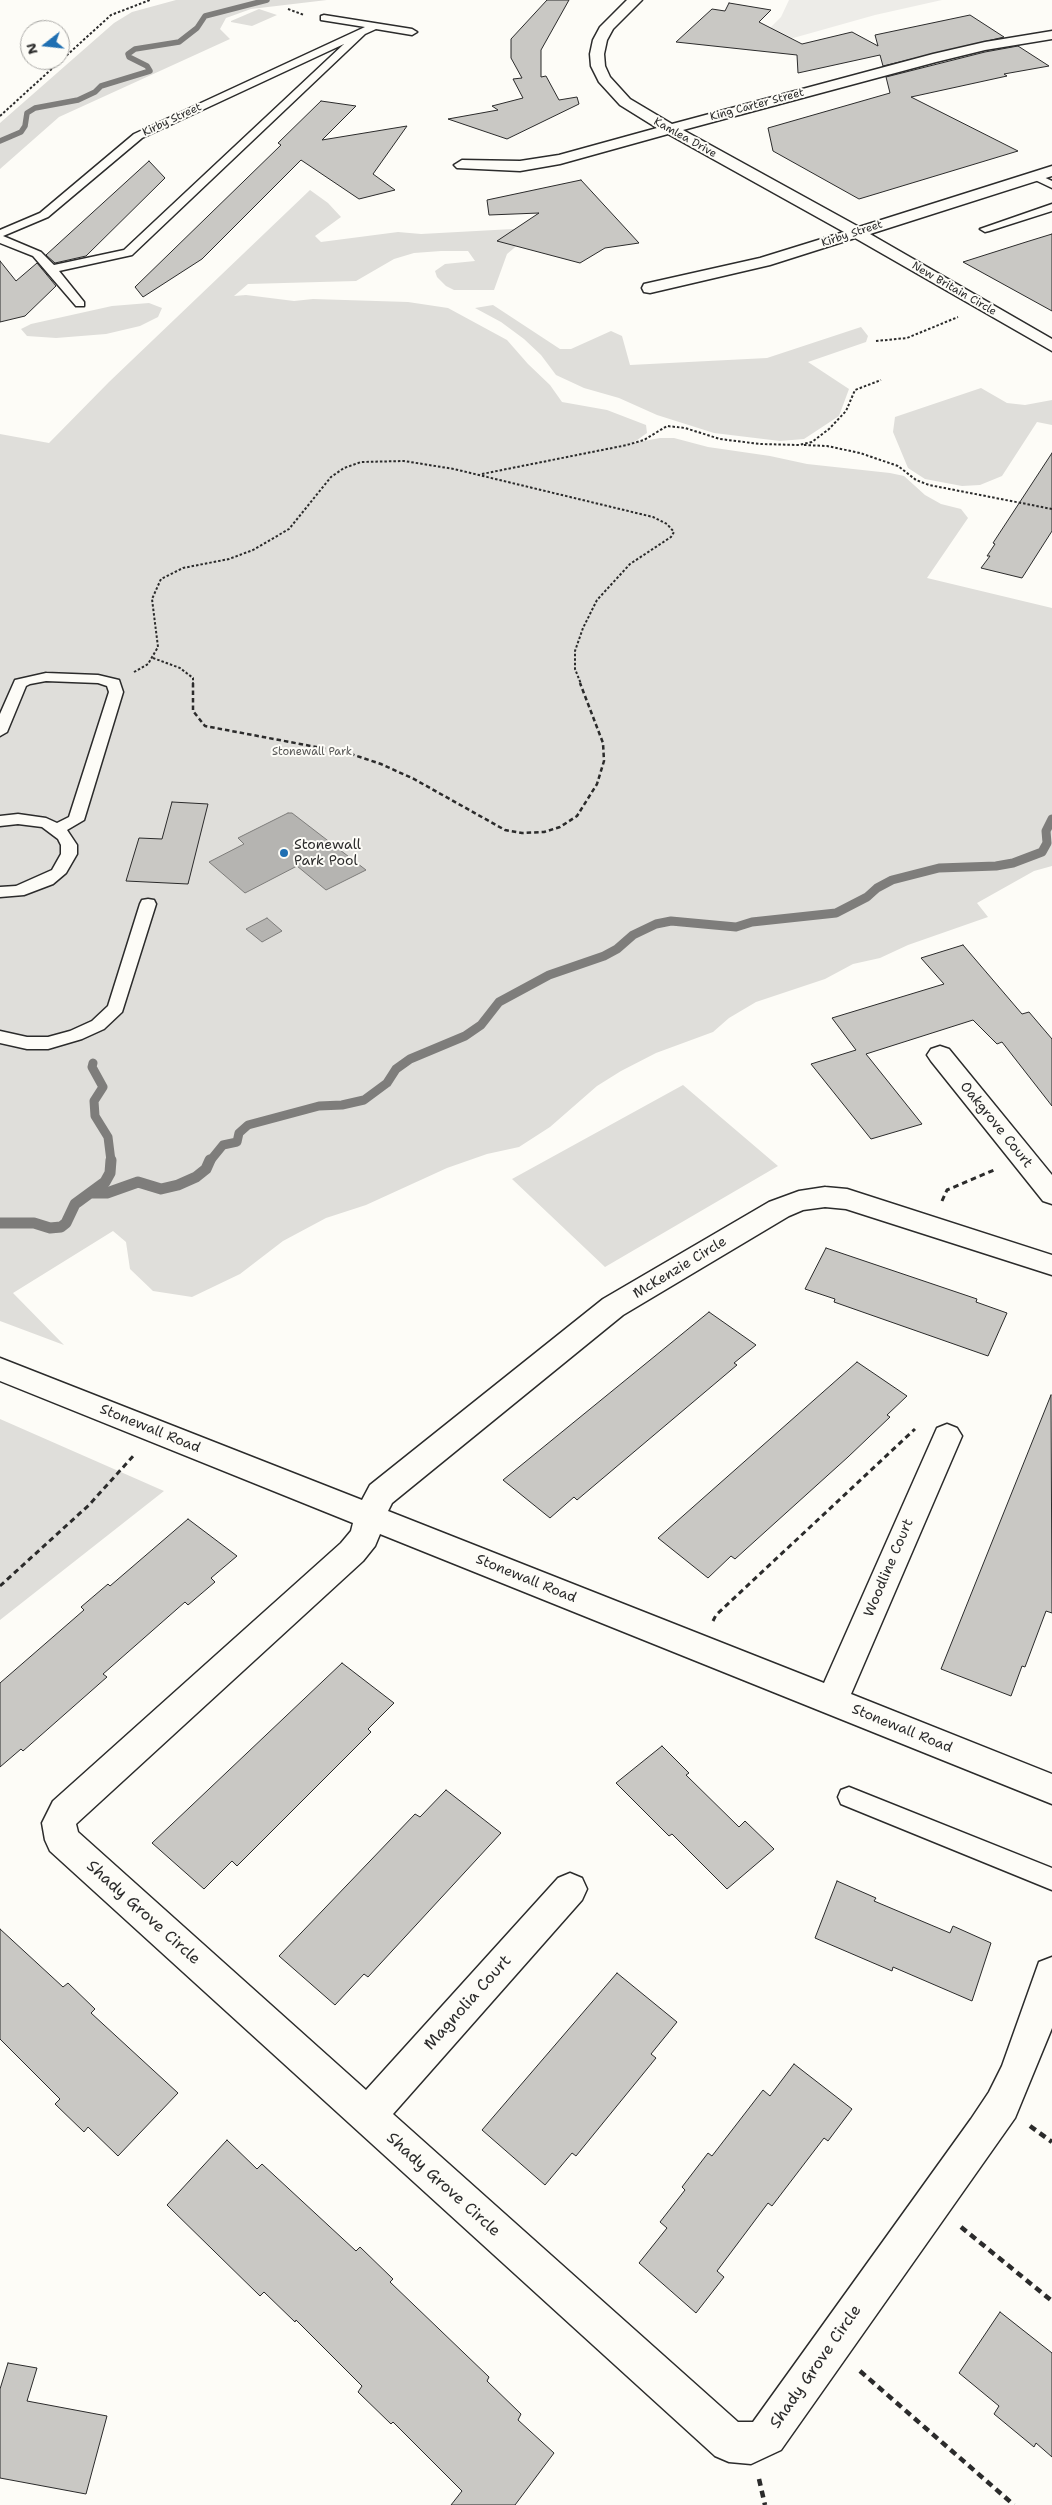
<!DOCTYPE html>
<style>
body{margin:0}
#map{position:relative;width:1052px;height:2505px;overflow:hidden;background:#fdfcf7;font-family:"Shantell Sans",sans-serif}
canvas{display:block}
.north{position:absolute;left:20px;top:20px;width:50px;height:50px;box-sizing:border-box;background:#fdfcf7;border:1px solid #a9a8a5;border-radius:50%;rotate:254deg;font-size:14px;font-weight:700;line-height:20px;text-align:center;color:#2b2b2b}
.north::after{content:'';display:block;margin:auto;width:18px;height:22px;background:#1f6fb2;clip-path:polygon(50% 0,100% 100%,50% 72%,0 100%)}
</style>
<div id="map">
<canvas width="1052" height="2505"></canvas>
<div class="north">N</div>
</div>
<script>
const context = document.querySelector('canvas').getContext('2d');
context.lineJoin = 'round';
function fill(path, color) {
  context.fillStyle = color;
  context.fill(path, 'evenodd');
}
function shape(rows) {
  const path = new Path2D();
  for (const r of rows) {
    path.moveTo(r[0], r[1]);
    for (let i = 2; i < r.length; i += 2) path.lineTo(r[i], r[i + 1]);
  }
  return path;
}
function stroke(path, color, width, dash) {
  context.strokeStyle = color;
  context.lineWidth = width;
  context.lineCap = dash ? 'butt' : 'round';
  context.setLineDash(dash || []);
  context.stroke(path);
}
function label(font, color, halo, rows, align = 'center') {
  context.font = font + ' "Shantell Sans",sans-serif';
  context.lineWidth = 4;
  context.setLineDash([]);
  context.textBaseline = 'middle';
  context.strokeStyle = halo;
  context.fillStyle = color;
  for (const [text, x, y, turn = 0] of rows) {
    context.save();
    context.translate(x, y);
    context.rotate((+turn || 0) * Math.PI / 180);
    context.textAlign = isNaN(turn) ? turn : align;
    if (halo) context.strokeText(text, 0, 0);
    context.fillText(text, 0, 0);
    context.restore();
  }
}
const built = shape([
 [789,0,942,0,875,15,747,51,781,17]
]);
const green = shape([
 [176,0,327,0,251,9,226,18,220,29,230,39,59,117,0,169,0,123,114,23,132,12],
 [259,9,277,15,252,26,231,22,231,21],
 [310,190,328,203,341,217,315,236,321,242,398,232,421,234,513,229,520,233,520,243,507,254,494,290,454,290,446,286,437,277,435,271,445,264,475,261,468,251,441,251,414,253,394,259,356,281,248,284,234,296,246,295,294,301,313,299,408,302,448,308,507,340,528,364,550,385,562,402,607,410,646,425,647,433,633,443,660,438,674,438,708,447,770,456,807,464,890,473,904,476,925,495,941,504,961,509,968,518,927,578,1052,608,1052,866,1034,871,977,903,988,917,908,945,880,958,853,964,825,979,756,1002,729,1018,713,1032,656,1053,621,1071,597,1086,550,1127,519,1147,487,1154,447,1168,366,1205,326,1218,283,1241,240,1274,192,1297,153,1291,130,1269,126,1242,113,1231,13,1293,64,1345,0,1321,0,434,49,443,109,382],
 [149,303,162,308,158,317,140,326,106,334,56,338,27,336,21,329,31,324,112,306],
 [493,305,560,349,571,349,611,331,622,336,630,365,767,358,861,327,868,336,866,342,808,362,849,389,839,416,804,439,780,441,714,433,657,415,619,398,584,388,556,375,541,355,524,339,501,322,475,308],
 [981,388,1007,403,1025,405,1052,400,1052,425,1037,422,1002,476,980,485,962,486,925,479,908,468,893,432,895,417],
 [683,1085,778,1166,605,1267,512,1179],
 [0,1419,164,1491,0,1620]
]);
const water = shape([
 [288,813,292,813,366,870,326,890,297,866,245,893,209,862,244,844,238,838,288,813],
 [267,918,282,931,262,942,246,929,267,918]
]);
const streamFar2 = shape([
 [0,141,21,132,25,126,27,113,35,108,78,100,95,92,101,86,150,71,147,66,129,57,128,54,135,49,179,42,197,28,205,16,267,0]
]);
const streamFar1 = shape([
 [93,1063,92,1067,103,1087,94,1101,95,1116,108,1137,111,1161],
 [210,1161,223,1145,237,1142,239,1133,248,1125,319,1106,342,1105,364,1100,387,1083,396,1069,410,1059,465,1036,481,1025,499,1002,549,975,604,956,617,949,633,935,656,924,671,921,736,927,752,922,836,913,867,897,877,888,892,880,939,868,996,866,1013,863,1042,852,1047,843,1046,831,1052,819]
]);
const stream = shape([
 [92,1193,107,1193,138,1182,161,1189,178,1185,196,1177,206,1169,210,1160],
 [0,1223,34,1223,50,1228,61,1227,66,1223,75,1204,105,1182,110,1173,111,1160]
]);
const building = shape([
 [547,0,569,0,541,50,541,77,546,76,559,100,577,97,579,104,507,139,448,119,498,110,492,106,523,98,513,79,522,78,511,58,511,39,547,0],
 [729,3,771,10,759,22,802,44,852,32,878,46,875,35,970,15,1004,37,883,66,880,55,798,73,797,55,676,42,712,9,725,11,729,3],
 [1018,46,1049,66,1004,74,1007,76,911,97,1018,151,859,199,773,151,768,128,890,93,886,77,985,52,1018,46],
 [321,101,356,106,322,140,407,126,373,174,395,190,359,199,301,160,202,259,143,297,135,287,281,145,278,143,321,101],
 [149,161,165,178,86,256,55,263,46,255,149,161],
 [581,180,639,243,605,248,580,263,497,241,539,213,489,215,487,200,581,180],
 [1052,234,1052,311,963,262,1026,242,1052,234],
 [0,261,16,281,37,263,56,286,25,316,0,322,0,261],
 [1052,453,1052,531,1022,578,981,568,990,556,987,556,995,544,993,543,1052,453],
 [172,802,208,804,188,884,126,881,139,838,162,839,172,802],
 [963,945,1022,1014,1029,1012,1052,1039,1052,1106,1002,1042,997,1044,973,1020,866,1054,922,1124,871,1139,811,1064,856,1050,832,1018,944,984,921,958,963,945],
 [826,1248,977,1299,976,1302,1007,1313,988,1356,834,1302,835,1299,805,1289,826,1248],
 [709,1312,756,1345,734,1363,737,1365,577,1500,574,1497,550,1518,503,1480,709,1312],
 [857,1362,907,1396,887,1415,890,1417,848,1457,735,1559,731,1556,708,1578,658,1538,857,1362],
 [1051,1395,1052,1613,1046,1611,1025,1667,1022,1666,1011,1696,941,1669,1051,1395],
 [188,1519,237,1556,211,1578,215,1582,188,1605,185,1602,103,1674,107,1677,23,1751,21,1749,0,1767,0,1683,84,1610,81,1607,108,1584,110,1586,188,1519],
 [342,1663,394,1703,368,1729,371,1732,237,1866,232,1861,204,1889,152,1843,342,1663],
 [662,1746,689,1773,686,1775,739,1827,745,1821,774,1849,727,1889,672,1834,669,1836,616,1783,662,1746],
 [446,1790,501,1833,368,1977,364,1974,335,2005,279,1956,415,1814,420,1817,446,1790],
 [837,1881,876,1898,874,1901,950,1933,953,1926,991,1943,972,2001,893,1967,892,1971,815,1938,837,1881],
 [0,1929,63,1987,68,1983,95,2009,91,2013,178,2093,118,2156,88,2127,84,2132,55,2104,60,2099,0,2039,0,1929],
 [617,1973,677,2022,651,2054,656,2058,576,2156,572,2153,545,2185,482,2130,617,1973],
 [794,2064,852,2109,828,2141,824,2138,772,2206,768,2203,717,2271,724,2277,696,2313,639,2263,667,2228,660,2222,685,2190,682,2187,708,2153,712,2156,763,2090,770,2096,794,2064],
 [227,2140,257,2169,262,2164,356,2251,360,2247,393,2279,390,2282,489,2377,487,2381,521,2414,518,2420,554,2453,515,2505,451,2505,462,2491,393,2422,391,2424,358,2392,362,2386,296,2320,295,2322,264,2292,260,2296,167,2205,227,2140],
 [1000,2312,1052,2353,1052,2457,1036,2443,1034,2447,994,2414,999,2406,959,2373,1000,2312],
 [8,2363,37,2368,27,2401,107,2416,86,2494,0,2478,0,2389,8,2363]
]);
const pathFar3 = shape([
 [288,9,304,15],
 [0,116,111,15,150,0],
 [876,341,907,338,958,317],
 [804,445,827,446,860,453,898,466,916,480,929,485,1052,509],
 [482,474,627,445,644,440,667,426,685,428,720,439,760,444,799,445,812,442,829,429,846,411,855,390,881,380],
 [153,658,180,668,193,678,193,684],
 [134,672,148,664,158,647,152,599,161,579,183,568,229,559,253,550,289,529,331,477,344,468,361,462,404,461,454,469,653,517,667,524,674,532,671,537,630,564,597,600,583,628,575,651,575,669,581,684]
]);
const pathFar2 = shape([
 [193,683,193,711,205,726,348,753,381,764,414,779,505,830,522,833,544,832,560,827,577,816,597,784,604,761,603,743,580,683]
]);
const pathFar1 = shape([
 [942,1201,947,1190,994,1170],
 [0,1586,89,1505,135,1454],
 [713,1621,716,1615,915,1429]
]);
const path = shape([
 [1030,2126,1052,2142],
 [961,2227,1052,2301],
 [860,2371,1014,2505],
 [759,2479,765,2505]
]);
const service = shape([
 [324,15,412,29,417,32,412,35,376,29,365,34,132,255,59,271,84,302,84,306,76,306,33,256,0,243,0,230,40,213,134,134,365,27,321,20,321,16,324,15],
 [344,44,124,250,54,265,41,252,3,236,48,217,142,138,344,44],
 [1035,173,1052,181,1052,188,1031,178,1030,176,1035,173],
 [1052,204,1052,211,989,231,985,232,980,229,1052,204],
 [46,673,98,675,119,680,123,692,84,820,67,830,77,845,77,854,66,873,53,884,24,895,0,897,0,887,16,886,52,870,61,854,61,845,58,839,42,827,18,824,0,826,0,816,18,814,46,818,57,823,69,817,109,692,107,686,98,683,46,681,30,684,26,686,7,732,0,736,0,714,15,680,46,673],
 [148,899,154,900,156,904,122,1012,104,1029,82,1039,48,1049,27,1049,0,1043,0,1031,27,1037,48,1037,70,1031,92,1021,108,1006,140,904,142,900,148,899],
 [849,1787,1052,1868,1052,1890,841,1804,838,1797,841,1790,849,1787]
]);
const minor = shape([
 [627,0,642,0,613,29,607,40,604,54,605,66,610,77,630,99,672,124,933,54,985,42,1052,31,1052,39,985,50,936,62,683,130,859,227,1052,166,1052,176,870,234,1052,339,1052,351,855,238,770,265,650,293,644,292,642,288,644,284,760,258,844,232,668,134,560,164,520,171,457,168,454,165,462,160,520,161,559,155,657,128,620,105,599,82,591,66,590,54,593,40,600,27,627,0],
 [940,1046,949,1049,1052,1175,1052,1204,1043,1201,931,1061,927,1055,931,1049,940,1046],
 [825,1187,847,1189,1052,1255,1052,1275,846,1209,825,1207,803,1210,789,1216,623,1315,392,1503,388,1511,824,1683,937,1428,947,1424,957,1428,962,1436,851,1694,1052,1774,1052,1804,380,1534,375,1546,363,1561,76,1824,78,1832,366,2090,558,1878,570,1873,582,1878,587,1889,582,1900,393,2114,738,2422,753,2422,971,2119,989,2092,1002,2066,1039,1962,1052,1957,1052,2028,1015,2118,781,2450,751,2464,729,2462,715,2456,50,1851,45,1840,42,1823,53,1801,341,1543,351,1531,353,1523,0,1381,0,1358,362,1500,370,1485,603,1299,769,1202,799,1191,825,1187]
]);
const markers = [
 [284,853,5,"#1f6fb2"]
];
const farStreetnames = [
 ["King Carter Street",757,105,-15],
 ["Kirby Street",172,120,-25],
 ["Kamlea Drive",685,138,29],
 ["Kirby Street",852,234,-18],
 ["New Britain Circle",954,289,30]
];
const farParknames = [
 ["Stonewall Park",312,752]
];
const poiNames = [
 ["Stonewall",294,845],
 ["Park Pool",294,861]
];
const streetNames = [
 ["Oakgrove Court",996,1125,51],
 ["McKenzie Circle",680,1268,-31],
 ["Stonewall Road",150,1429,22],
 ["Woodline Court",889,1568,-67],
 ["Stonewall Road",526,1579,22],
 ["Stonewall Road",902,1729,22]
];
const nearStreetnames = [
 ["Shady Grove Circle",143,1913,42],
 ["Magnolia Court",468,2003,-48],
 ["Shady Grove Circle",443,2185,42],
 ["Shady Grove Circle",816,2367,-55]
];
fill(built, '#edece8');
fill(green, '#dfdeda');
fill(water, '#b5b4b1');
stroke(water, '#7e7d7b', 1);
stroke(streamFar2, '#7e7d7b', 5.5);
stroke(streamFar1, '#7e7d7b', 9);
stroke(stream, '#7e7d7b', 11);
fill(building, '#c9c8c4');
stroke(building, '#2b2b2b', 1);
stroke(service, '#2b2b2b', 3);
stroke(minor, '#2b2b2b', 3);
stroke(pathFar3, '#2b2b2b', 2, [2.5, 2]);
stroke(pathFar2, '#2b2b2b', 2.5, [4.5, 3]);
stroke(pathFar1, '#2b2b2b', 3, [5.5, 4]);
stroke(path, '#2b2b2b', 4.5, [7, 5]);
fill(service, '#fdfcf7');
fill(minor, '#fdfcf7');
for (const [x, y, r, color] of markers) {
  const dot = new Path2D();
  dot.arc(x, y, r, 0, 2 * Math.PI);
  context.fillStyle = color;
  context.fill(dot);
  stroke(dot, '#fdfcf7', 2);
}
label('11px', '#2b2b2b', '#fdfcf7', farStreetnames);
label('11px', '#585857', '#fdfcf7', farParknames);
label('14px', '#2b2b2b', '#fdfcf7', poiNames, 'left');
label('14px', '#2b2b2b', '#fdfcf7', streetNames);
label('16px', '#2b2b2b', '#fdfcf7', nearStreetnames);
</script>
